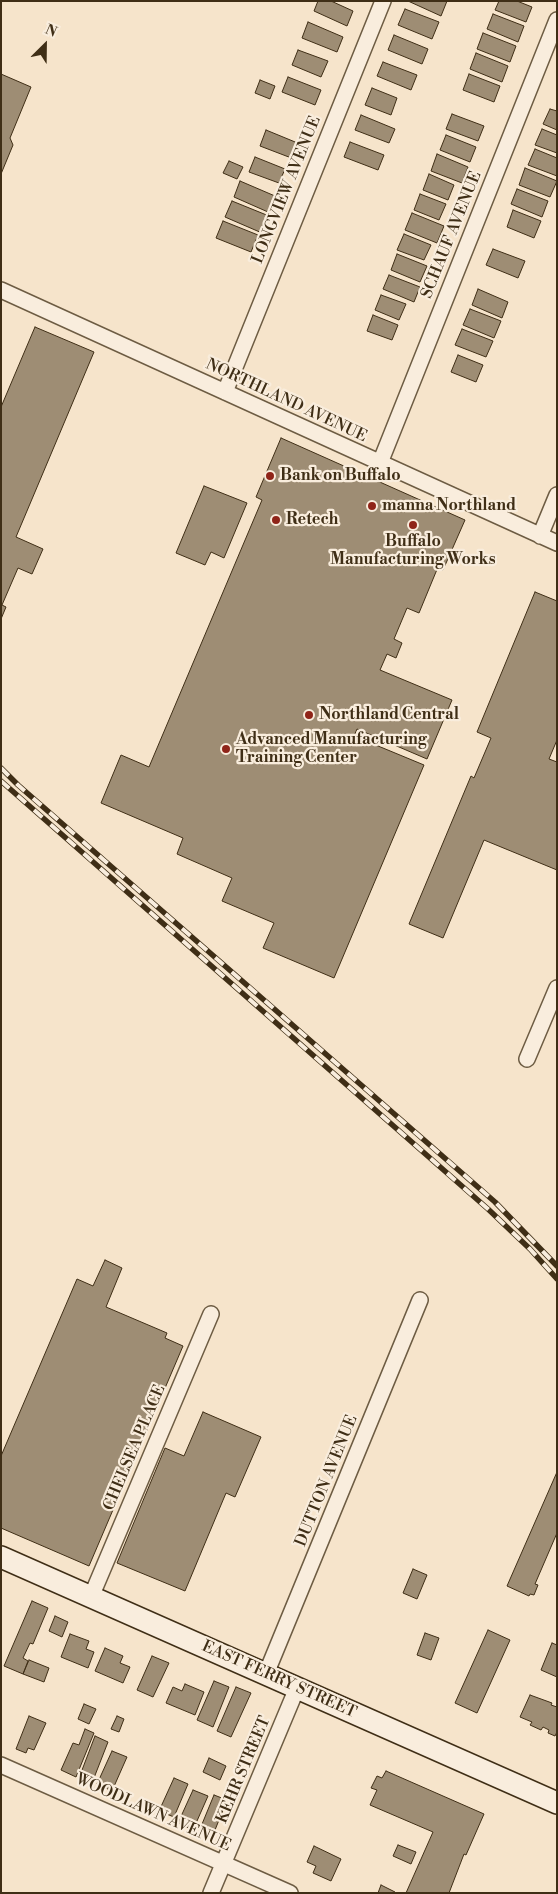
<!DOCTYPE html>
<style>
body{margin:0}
#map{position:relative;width:558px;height:1894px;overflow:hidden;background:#f6e4cb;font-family:"Libre Bodoni",serif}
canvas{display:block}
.frame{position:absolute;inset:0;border:2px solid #3f2e16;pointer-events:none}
.north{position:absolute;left:20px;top:20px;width:50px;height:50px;-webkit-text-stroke:4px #f9eddd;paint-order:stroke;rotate:23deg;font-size:14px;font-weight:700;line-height:20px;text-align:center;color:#3f2e16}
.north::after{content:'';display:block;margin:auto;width:18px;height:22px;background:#3f2e16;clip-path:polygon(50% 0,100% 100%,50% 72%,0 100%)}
</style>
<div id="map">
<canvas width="558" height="1894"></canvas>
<div class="frame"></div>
<div class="north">N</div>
</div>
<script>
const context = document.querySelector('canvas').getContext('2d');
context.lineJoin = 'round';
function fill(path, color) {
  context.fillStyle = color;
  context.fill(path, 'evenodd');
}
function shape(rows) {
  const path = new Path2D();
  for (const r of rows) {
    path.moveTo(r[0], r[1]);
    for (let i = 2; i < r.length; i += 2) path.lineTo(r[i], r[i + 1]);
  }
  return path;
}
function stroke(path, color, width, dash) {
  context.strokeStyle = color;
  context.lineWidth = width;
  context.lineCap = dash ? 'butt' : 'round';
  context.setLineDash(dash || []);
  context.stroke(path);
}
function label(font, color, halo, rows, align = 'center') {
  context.font = font + ' "Libre Bodoni",serif';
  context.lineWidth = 4.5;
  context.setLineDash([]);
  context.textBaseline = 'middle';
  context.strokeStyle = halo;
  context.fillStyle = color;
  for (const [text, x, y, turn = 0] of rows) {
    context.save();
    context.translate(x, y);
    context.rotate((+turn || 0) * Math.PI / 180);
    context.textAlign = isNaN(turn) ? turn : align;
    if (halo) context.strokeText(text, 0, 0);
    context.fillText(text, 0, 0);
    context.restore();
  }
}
const building = shape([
 [318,1,331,1,353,11,347,26,314,11,318,1],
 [408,1,447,1,441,16,408,1],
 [499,1,517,1,532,7,526,22,495,10,499,1],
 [405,9,439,22,432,39,398,25,405,9],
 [493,14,524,26,518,42,487,29,493,14],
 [308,22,343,37,337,52,302,38,308,22],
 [483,33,516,46,510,62,477,49,483,33],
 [394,35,428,49,422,64,388,50,394,35],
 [298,50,328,61,321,77,292,65,298,50],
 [476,53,508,66,502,82,470,69,476,53],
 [383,62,417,75,411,90,377,76,383,62],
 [1,74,31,87,10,138,13,145,1,174,1,74],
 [469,74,500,86,494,102,463,90,469,74],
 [288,77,321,90,315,105,282,92,288,77],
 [260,80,275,86,270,99,255,93,260,80],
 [372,88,397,98,391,115,365,105,372,88],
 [550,109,557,111,557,130,543,124,550,109],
 [452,114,484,126,478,141,446,129,452,114],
 [361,115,395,129,389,143,355,130,361,115],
 [542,129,557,135,557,153,535,145,542,129],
 [266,130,300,144,294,159,260,146,266,130],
 [446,135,476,147,470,162,440,150,446,135],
 [350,142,384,155,378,170,344,157,350,142],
 [535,149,557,158,557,176,528,165,535,149],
 [437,154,468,167,462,183,431,171,437,154],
 [255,157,285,169,279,183,249,172,255,157],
 [229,161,243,167,237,179,223,173,229,161],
 [525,168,557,181,550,197,519,185,525,168],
 [429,174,454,185,448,200,423,190,429,174],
 [240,181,275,196,268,212,234,197,240,181],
 [517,189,548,201,542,217,511,204,517,189],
 [420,194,446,204,439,220,414,210,420,194],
 [232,201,269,216,262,233,225,217,232,201],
 [513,210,541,221,534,238,507,227,513,210],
 [412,213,444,226,437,243,405,230,412,213],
 [223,221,258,235,251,252,216,238,223,221],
 [404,234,431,245,424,260,397,250,404,234],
 [493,249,525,261,518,278,486,265,493,249],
 [397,254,427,266,420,282,391,270,397,254],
 [389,275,420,287,414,302,383,289,389,275],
 [478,289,508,302,502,318,472,305,478,289],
 [381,295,406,304,399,320,375,310,381,295],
 [470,309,501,321,494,338,463,325,470,309],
 [373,315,398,325,392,340,367,331,373,315],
 [35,327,94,352,16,537,43,549,32,574,18,568,2,605,6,607,1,619,1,407,35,327],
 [462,329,493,341,486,357,455,345,462,329],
 [458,355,483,365,476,382,451,372,458,355],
 [281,438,465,520,443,570,438,567,419,613,407,608,394,639,402,643,396,658,387,654,380,670,452,700,427,759,357,729,354,736,424,765,334,978,263,948,274,923,222,901,232,878,177,854,183,838,101,803,121,755,149,767,262,500,256,497,281,438],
 [204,486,247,503,224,558,211,552,205,565,176,553,204,486],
 [535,592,557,601,557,740,549,759,557,762,557,870,484,840,443,938,409,924,471,776,474,778,491,738,477,732,535,592],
 [105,1260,122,1268,106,1307,167,1333,165,1338,183,1346,89,1566,1,1528,1,1456,77,1279,93,1286,105,1260],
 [203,1412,261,1437,235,1497,226,1493,185,1591,117,1563,165,1448,184,1456,203,1412],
 [557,1472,557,1533,535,1584,538,1585,534,1595,530,1594,529,1596,507,1586,557,1472],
 [413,1569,427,1575,417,1599,403,1593,413,1569],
 [32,1601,48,1608,33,1644,30,1643,23,1658,28,1661,23,1674,4,1666,32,1601],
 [55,1616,68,1622,62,1637,49,1631,55,1616],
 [488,1630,510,1640,477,1713,455,1703,488,1630],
 [425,1633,439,1638,431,1660,417,1655,425,1633],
 [70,1634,89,1641,86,1649,94,1652,88,1668,61,1657,70,1634],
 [552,1643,557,1645,557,1677,541,1670,552,1643],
 [105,1648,123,1656,120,1663,130,1667,123,1683,95,1671,105,1648],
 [152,1656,169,1663,153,1697,137,1690,152,1656],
 [29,1660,49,1668,44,1682,23,1674,29,1660],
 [214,1681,229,1687,213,1727,197,1720,214,1681],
 [185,1684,204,1692,195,1715,166,1703,173,1687,182,1691,185,1684],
 [236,1687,251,1693,231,1737,217,1731,236,1687],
 [530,1695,552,1703,551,1705,557,1707,557,1732,555,1736,548,1733,549,1730,543,1727,541,1730,530,1725,532,1722,520,1717,530,1695],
 [84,1704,96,1709,89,1724,78,1719,84,1704],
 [29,1716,46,1723,34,1750,28,1748,26,1753,16,1749,29,1716],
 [117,1716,124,1719,119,1732,111,1729,117,1716],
 [85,1729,94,1733,76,1777,61,1770,73,1743,79,1745,85,1729],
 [95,1736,108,1742,92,1783,79,1778,95,1736],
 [112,1751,127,1757,112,1791,97,1784,112,1751],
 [209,1758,226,1766,220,1780,203,1772,209,1758],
 [386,1771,484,1814,466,1855,464,1854,449,1893,406,1893,433,1832,370,1805,377,1790,371,1788,377,1776,382,1778,386,1771],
 [174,1778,188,1784,174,1817,159,1811,174,1778],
 [193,1790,208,1796,193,1830,178,1823,193,1790],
 [214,1795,227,1800,213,1835,200,1829,214,1795],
 [398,1845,416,1852,411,1864,393,1856,398,1845],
 [314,1846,341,1859,331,1881,313,1873,316,1866,307,1862,314,1846],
 [381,1885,395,1892,395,1893,378,1893,381,1885]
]);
const street = shape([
 [1,290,557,543],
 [225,392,383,1],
 [380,463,557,20],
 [540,536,557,495],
 [527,1059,557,988],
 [91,1597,211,1314],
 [266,1674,420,1300],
 [1,1765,290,1893],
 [211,1893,297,1688]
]);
const secondary = shape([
 [1,1557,557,1803]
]);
const rail = shape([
 [1,768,18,785,495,1202,557,1266],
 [1,781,488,1209,530,1249,557,1279]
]);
const markers = [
 [270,476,5,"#8f2418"],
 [372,506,5,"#8f2418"],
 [276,520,5,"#8f2418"],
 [413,525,5,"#8f2418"],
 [309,715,5,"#8f2418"],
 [226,749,5,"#8f2418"]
];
const streetNames = [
 ["LONGVIEW AVENUE",287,190,-68],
 ["SCHAUF AVENUE",452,235,-68],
 ["NORTHLAND AVENUE",286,401,25],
 ["CHELSEA PLACE",135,1448,-67],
 ["DUTTON AVENUE",327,1481,-68],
 ["EAST FERRY STREET",279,1680,24],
 ["KEHR STREET",244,1770,-67],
 ["WOODLAWN AVENUE",153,1813,24]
];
const poiNames = [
 ["Bank on Buffalo",280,476],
 ["manna Northland",382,506],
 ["Retech",286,520],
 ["Buffalo",413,542,"center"],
 ["Manufacturing Works",413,560,"center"],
 ["Northland Central",319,715],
 ["Advanced Manufacturing",236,740],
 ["Training Center",236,758]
];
fill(building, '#9e8d74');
stroke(building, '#3f2e16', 1);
stroke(street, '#6d5c43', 18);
stroke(secondary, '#3f2e16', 24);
stroke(street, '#f9eddd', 15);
stroke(secondary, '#f9eddd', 21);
stroke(rail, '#3f2e16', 5.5);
stroke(rail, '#f9eddd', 4, [11]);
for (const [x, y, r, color] of markers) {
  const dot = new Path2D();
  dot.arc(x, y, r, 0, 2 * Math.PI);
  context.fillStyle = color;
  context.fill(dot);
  stroke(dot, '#f9eddd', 2);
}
label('16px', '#3f2e16', '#f9eddd', streetNames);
label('bold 16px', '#3f2e16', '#f9eddd', poiNames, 'left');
</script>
